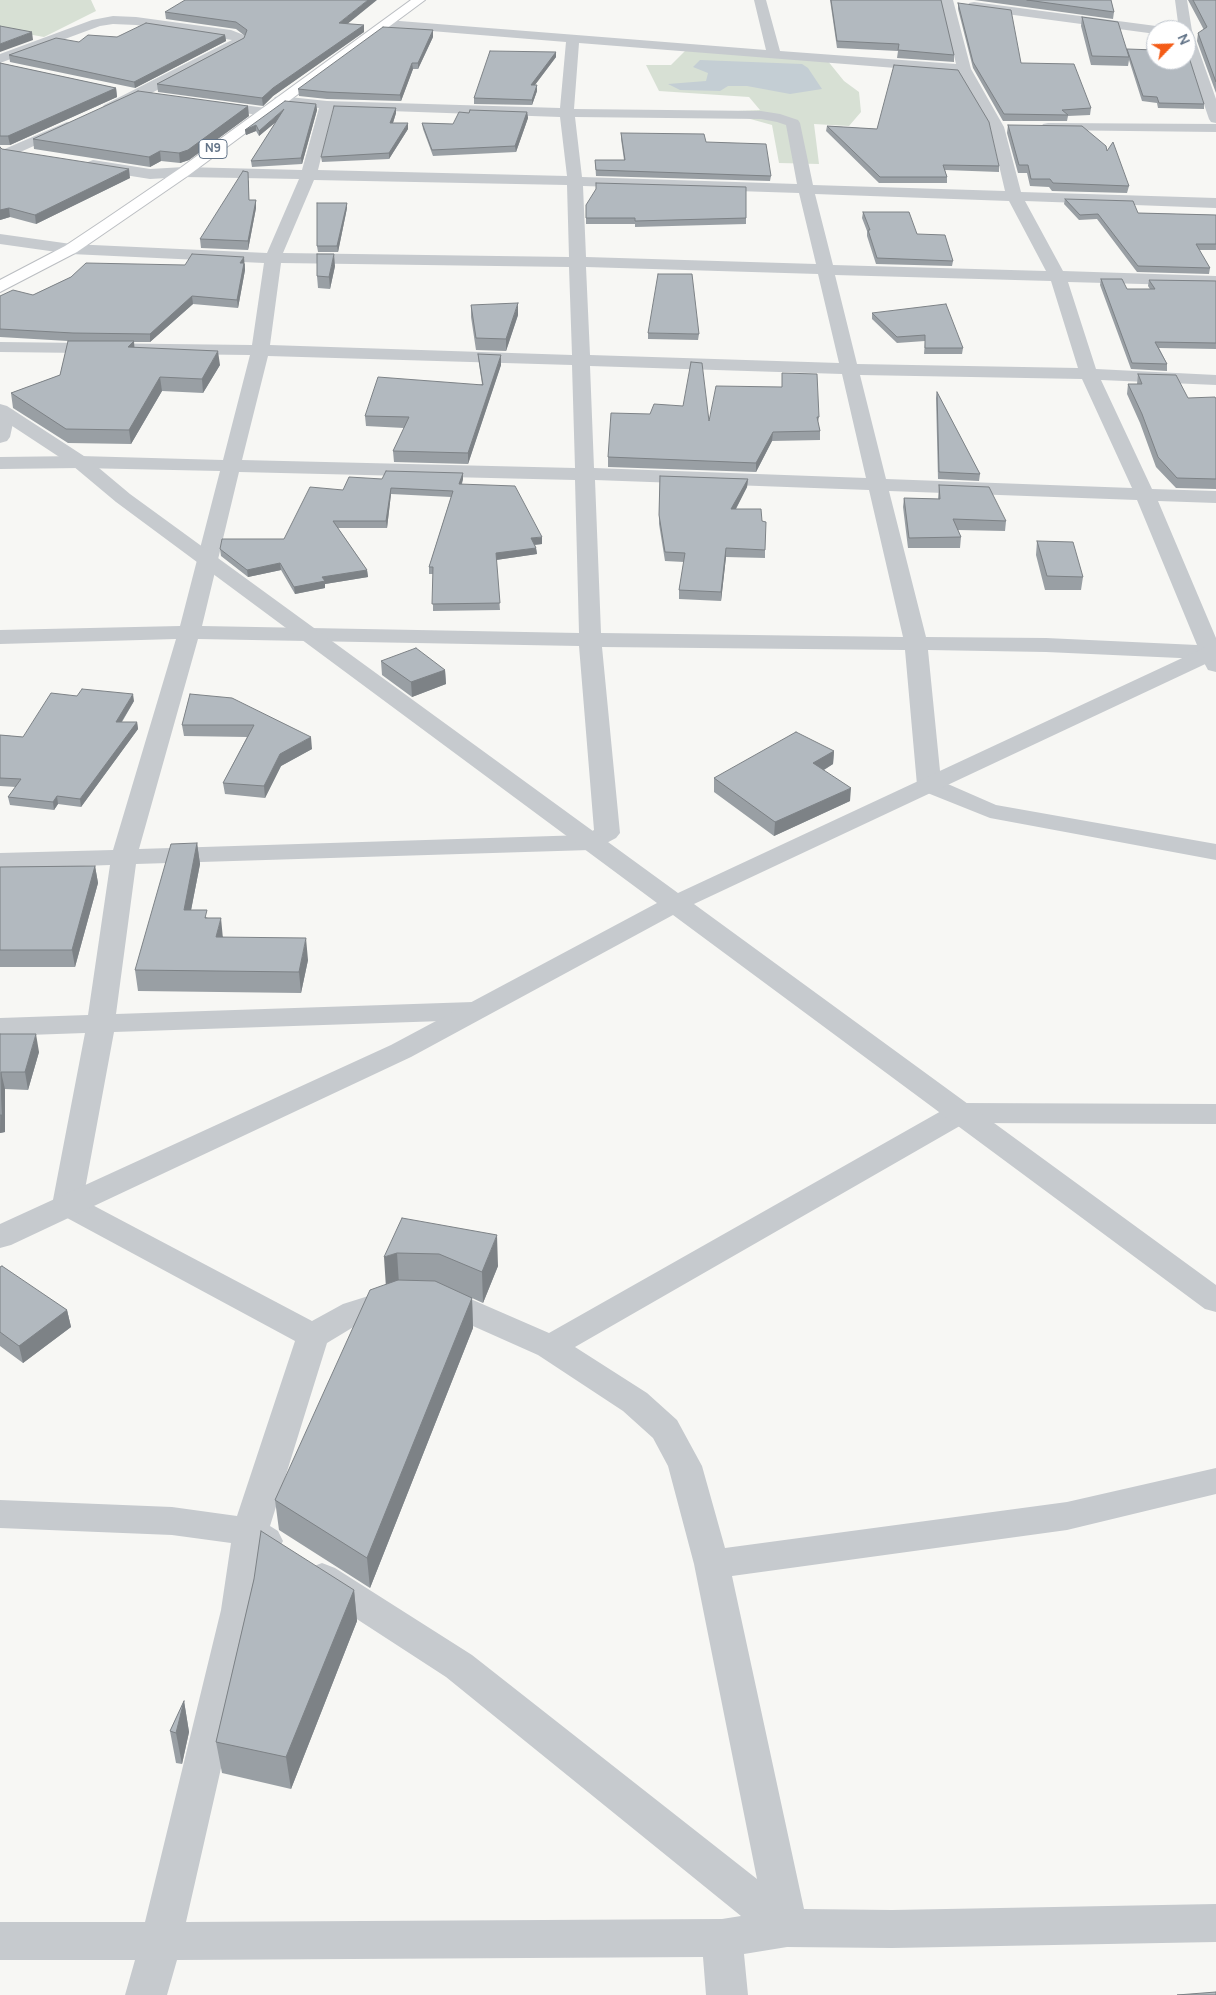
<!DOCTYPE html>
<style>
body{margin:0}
#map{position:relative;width:1216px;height:1995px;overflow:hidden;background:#f7f7f4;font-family:Manrope,sans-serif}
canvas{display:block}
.north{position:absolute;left:1146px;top:20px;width:50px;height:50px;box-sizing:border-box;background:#fff;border:1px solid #c1c7cf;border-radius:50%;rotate:66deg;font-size:14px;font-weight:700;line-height:20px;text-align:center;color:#637488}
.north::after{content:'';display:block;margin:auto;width:18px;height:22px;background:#f45c17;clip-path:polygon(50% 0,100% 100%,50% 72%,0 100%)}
</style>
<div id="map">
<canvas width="1216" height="1995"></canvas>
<div class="north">N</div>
</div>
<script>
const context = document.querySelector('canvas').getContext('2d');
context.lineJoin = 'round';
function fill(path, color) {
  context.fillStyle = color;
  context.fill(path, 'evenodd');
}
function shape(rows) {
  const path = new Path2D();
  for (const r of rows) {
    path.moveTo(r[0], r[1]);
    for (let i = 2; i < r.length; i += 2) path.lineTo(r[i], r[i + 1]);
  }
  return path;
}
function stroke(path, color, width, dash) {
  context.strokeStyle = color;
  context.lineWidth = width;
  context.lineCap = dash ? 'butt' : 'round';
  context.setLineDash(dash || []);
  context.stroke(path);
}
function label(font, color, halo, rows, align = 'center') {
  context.font = font + ' Manrope,sans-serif';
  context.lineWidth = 5;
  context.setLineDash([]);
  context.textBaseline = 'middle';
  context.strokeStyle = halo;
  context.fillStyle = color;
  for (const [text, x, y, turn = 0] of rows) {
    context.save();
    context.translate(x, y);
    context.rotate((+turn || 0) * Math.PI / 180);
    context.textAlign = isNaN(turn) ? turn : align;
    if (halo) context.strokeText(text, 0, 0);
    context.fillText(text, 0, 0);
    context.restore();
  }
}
const green = shape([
 [0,0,91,0,96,11,44,37,0,29],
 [688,48,827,60,844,81,859,92,861,112,849,126,814,124,819,164,779,163,772,125,736,115,738,111,760,110,749,97,659,91,646,65,671,65]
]);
const water = shape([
 [700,60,802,64,808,68,822,89,790,94,747,86,728,86,720,91,680,90,668,84,706,81,708,73,693,67]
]);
const minor = shape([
 [754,0,766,0,780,51,956,64,941,0,953,0,971,69,1004,127,1021,192,1216,198,1216,208,1025,201,1063,271,1216,276,1216,286,1068,282,1096,369,1216,375,1216,385,1101,380,1152,489,1216,491,1216,503,1158,501,1216,638,1216,672,1208,670,1202,659,1046,652,928,650,941,781,996,805,1216,844,1216,860,990,818,920,790,917,785,905,650,602,647,620,833,616,838,599,847,590,850,136,864,116,1014,473,1002,483,1005,487,1011,483,1017,473,1020,114,1032,83,1200,312,1321,343,1304,397,1287,408,1290,413,1298,408,1306,365,1320,327,1343,270,1526,278,1531,283,1541,278,1551,265,1555,257,1610,186,1922,722,1919,741,1916,446,1677,309,1588,304,1578,309,1568,322,1563,335,1568,472,1655,757,1879,694,1564,668,1466,653,1438,623,1411,538,1355,428,1306,423,1298,428,1290,439,1287,450,1290,549,1333,950,1106,960,1103,1216,1104,1216,1124,965,1123,575,1347,647,1393,677,1420,702,1466,725,1548,1067,1502,1216,1468,1216,1494,1067,1530,732,1576,804,1909,892,1910,1216,1904,1216,1942,892,1948,787,1947,744,1954,748,1995,706,1995,703,1957,177,1960,167,1995,125,1995,135,1960,0,1960,0,1922,145,1922,221,1610,231,1543,172,1535,0,1528,0,1500,172,1507,237,1516,295,1341,56,1212,52,1205,85,1033,0,1036,0,1018,88,1015,110,865,0,869,0,853,113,850,176,639,0,644,0,630,180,626,220,471,80,468,0,469,0,457,80,456,223,460,250,355,0,352,0,342,252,345,264,263,71,254,0,244,0,234,71,244,267,253,299,179,184,177,150,179,93,170,88,168,85,165,88,162,93,160,150,169,184,167,302,170,319,108,275,103,273,100,275,97,280,96,327,101,560,108,566,42,382,27,380,24,387,20,766,50,754,0],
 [579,43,959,73,990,127,1005,191,813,185,800,123,798,120,780,114,761,111,574,109,579,43],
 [333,109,560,117,567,176,318,170,333,109],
 [575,117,761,119,777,122,786,125,797,184,582,177,575,117],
 [314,180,567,185,569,257,283,253,314,180],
 [583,186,799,193,816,264,586,257,583,186],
 [815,194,1009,201,1046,271,833,265,815,194],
 [281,263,569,267,572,355,270,345,281,263],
 [586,267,818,274,839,363,590,355,586,267],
 [835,275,1051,281,1078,368,857,364,835,275],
 [268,356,572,365,575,468,242,460,268,356],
 [590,366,842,374,866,478,594,468,590,366],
 [860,375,1082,379,1132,488,886,479,860,375],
 [239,472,575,480,579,633,202,626,239,472],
 [595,480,869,490,903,637,601,633,595,480],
 [889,491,1137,500,1197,645,1046,638,926,637,889,491],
 [198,639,579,646,594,830,585,835,139,849,198,639],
 [1175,0,1187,0,1192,31,1216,99,1216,123,1211,122,1209,119,1186,51,1186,30,1179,30,1175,0],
 [974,2,1156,26,1163,30,1156,30,1156,34,969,9,968,6,969,3,974,2],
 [113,16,136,17,231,30,244,35,246,38,243,45,142,98,109,112,104,111,102,108,104,105,232,40,136,25,113,24,100,26,0,63,0,54,92,20,113,16],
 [213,101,266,108,271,109,273,112,271,115,266,116,208,108,206,105,208,102,213,101],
 [67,122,72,123,74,126,72,129,0,161,0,151,67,122],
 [1048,123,1216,124,1216,132,1043,130,1041,127,1043,124,1048,123],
 [6,408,13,410,15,414,10,437,7,441,0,443,0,410,6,408]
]);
const tertiary = shape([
 [0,404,7,406,87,458,130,494,678,893,1208,646,1216,644,1216,659,694,904,1216,1285,1216,1312,1205,1309,673,915,411,1057,11,1245,0,1248,0,1224,391,1045,657,903,116,502,73,466,0,418,0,404]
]);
const primary = shape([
 [411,0,425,0,189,175,77,252,0,292,0,280,65,246,104,220,179,169,411,0]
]);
const wall = shape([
 [830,0,941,0,954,55,954,62,897,58,898,51,837,48],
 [974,0,1111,0,1114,12,1113,19],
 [1188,0,1216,0,1216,93,1197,41,1198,33,1204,30],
 [958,3,1021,63,1091,108,1090,115,1068,116,1067,121,1003,121,973,68,958,9],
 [165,12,364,25,364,32,273,96,263,106,158,92,157,84,244,38,245,36,236,29,166,19],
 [1082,17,1127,51,1204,104,1204,109,1158,108,1157,103,1142,101,1129,60,1128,66,1091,65,1081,26],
 [225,35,226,41,135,88,10,62,9,55,79,42,117,37],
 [433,37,418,69,413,69,401,101,327,99,299,96,298,89],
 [556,52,556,57,535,85,537,91,532,105,474,104,474,98],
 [0,63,116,88,117,97,10,145,0,145],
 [316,104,317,110,302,164,252,167,251,161,276,122,259,136,256,131,246,135,245,130],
 [396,108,396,113,393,123,408,129,389,159,322,162,321,157],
 [527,112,528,118,516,152,433,156,423,129,422,123,453,124,469,113],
 [249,116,189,160,180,163,161,161,150,167,34,149,33,139],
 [1008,125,1107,151,1129,186,1127,193,1052,191,1049,187,1030,186,1027,173,1018,173,1007,133],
 [827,126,877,129,999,166,999,172,945,170,947,177,947,183,879,183,826,131],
 [621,133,706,142,771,176,770,181,596,176,595,160,624,160,621,139],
 [2,149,130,178,36,224,10,217,0,220],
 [249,180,249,200,256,200,256,208,248,250,201,248,200,239],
 [746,187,746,224,635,227,635,224,586,224,586,205],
 [1065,199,1138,213,1216,215,1216,250,1199,250,1210,268,1209,274,1137,272,1097,219,1079,220,1064,204],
 [347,208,338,252,318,252,317,246],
 [863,212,917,234,953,261,952,266,876,264,867,236,867,231,862,218],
 [245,264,245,270,238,308,193,304,150,342,134,342,134,347,220,365,203,393,162,391,131,444,68,443,13,408,11,393,60,375,68,341,0,337,0,296,33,295,71,277,185,265],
 [335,266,330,289,318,288,317,276],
 [1101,279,1127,289,1150,289,1148,286,1149,280,1216,281,1216,349,1159,348,1167,364,1167,371,1131,369,1100,285],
 [471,305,518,315,506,351,476,350,471,317],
 [872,313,963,348,962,354,924,354,925,341,897,343,872,319],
 [648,333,699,334,698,340,648,339],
 [478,354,501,365,468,464,394,462,393,451,404,428,366,426,365,416,482,384,479,364],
 [782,373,819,417,818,422,820,431,820,440,772,441,756,472,608,467,608,457,650,414,709,421,782,387],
 [1138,374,1188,398,1216,399,1216,489,1176,488,1156,467,1140,423,1127,394,1128,384,1137,384],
 [937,392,980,474,979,481,938,479,936,398],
 [463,473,463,479,462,484,542,544,535,545,536,548,537,554,496,560,500,610,433,611,433,574,429,574,429,567,451,497,391,494,387,528,338,528,367,570,368,577,325,584,325,588,295,594,281,570,248,577,221,556,220,549,284,539,343,490,382,479],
 [660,476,748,479,747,487,736,509,765,550,765,558,726,557,721,601,679,599,679,590,684,562,665,561,659,524],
 [939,485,1006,521,1005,531,958,530,961,537,960,548,908,548,903,507,904,498,938,499],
 [1037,541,1083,577,1081,590,1045,590,1036,555],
 [381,661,445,670,446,684,412,697,382,675],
 [190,694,312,749,281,766,265,798,225,794,223,783,247,737,184,736,182,725],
 [134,701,122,722,137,722,138,729,81,807,58,804,54,810,10,805,8,797,16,787,0,786,0,735,23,737],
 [834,751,833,764,824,770,850,801,774,836,714,792,714,778],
 [197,843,200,864,191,910,208,918,223,937,308,960,301,993,138,991,135,970],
 [95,866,98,883,75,967,0,967,0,867],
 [0,1034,39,1052,28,1090,5,1089,5,1132,0,1133],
 [402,1218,498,1266,483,1303,472,1298,473,1328,370,1588,279,1530,275,1500,386,1284],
 [0,1267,67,1310,71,1327,23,1363,0,1346],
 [254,1579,354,1590,357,1621,291,1789,222,1773,216,1742],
 [184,1701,189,1732,182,1764,176,1763,170,1731]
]);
const shadedWall = shape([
 [368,0,377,0,340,30,339,23],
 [364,25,364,32,273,96,263,106,262,98,273,88],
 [433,30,433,37,418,69,418,63],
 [32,32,33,40,0,52,0,44],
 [225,35,226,41,135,88,134,82],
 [556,52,556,57,531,90,531,85],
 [412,63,413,69,401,101,400,95],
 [537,85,537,91,532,105,532,100],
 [116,88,117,97,10,145,8,136],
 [316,104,317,110,302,164,301,158],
 [248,106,249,116,189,160,180,163,179,153],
 [396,108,396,113,391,129,390,123],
 [284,109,284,115,259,136,259,131],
 [527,112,528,118,516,152,515,146],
 [408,123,408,129,389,159,389,153],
 [256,125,256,131,246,135,245,130],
 [160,151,161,161,150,167,149,157],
 [129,169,130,178,36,224,35,215],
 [256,200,256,208,248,250,248,241],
 [347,203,347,208,338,252,337,246],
 [9,208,10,217,0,220,0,210],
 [334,254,335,266,330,289,329,277],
 [244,257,245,270,238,308,237,300,240,263],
 [192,296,193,304,150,342,150,334],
 [518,303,518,315,506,351,506,339],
 [134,341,135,356,128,347],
 [218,351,220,365,203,393,202,379],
 [501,355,501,365,468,464,468,453],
 [160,377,162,391,131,444,129,430],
 [773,432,772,441,756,472,756,463],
 [463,473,463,479,459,491,459,484],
 [748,479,747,487,731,518,731,509],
 [391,488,391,494,387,528,386,521],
 [542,537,542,544,531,545,531,538],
 [536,548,537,554,496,560,496,553],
 [726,548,726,557,721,601,721,592],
 [280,563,281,570,248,577,247,570],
 [367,570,368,577,325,584,325,588,295,594,294,587,322,577],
 [445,670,446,684,412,697,411,682],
 [133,694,134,701,117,729,116,722],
 [137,722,138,729,81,807,80,799],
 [311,737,312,749,281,766,265,798,264,786,280,754],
 [834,751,833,764,812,777,813,763],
 [851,788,850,801,774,836,775,822],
 [57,796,58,804,54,810,53,802],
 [197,843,200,864,187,931,184,910],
 [95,866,98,883,75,967,72,950],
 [221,918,223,939,216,937],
 [306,938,308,960,301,993,299,972],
 [36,1034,39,1052,28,1090,25,1072],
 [1,1072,5,1089,5,1132,0,1133],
 [497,1235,498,1266,483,1303,482,1272],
 [397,1253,399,1284,386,1288,384,1257],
 [472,1298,473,1328,370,1588,367,1558],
 [67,1310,71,1327,23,1363,19,1346],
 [354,1590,357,1621,291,1789,286,1757],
 [184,1701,189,1732,182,1764,176,1733]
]);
const building = shape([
 [185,0,368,0,339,23,364,25,273,88,262,98,157,84,244,38,247,30,236,22,165,12,185,0],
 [831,0,941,0,954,55,898,50,899,44,837,41,831,0],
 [1027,0,1111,0,1114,12,1027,0],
 [1193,0,1216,0,1216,82,1198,33,1207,27,1193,0],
 [958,3,1011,10,1021,63,1074,64,1091,108,1062,110,1068,115,1004,114,973,62,958,3],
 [1082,17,1118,22,1129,57,1092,56,1082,17],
 [146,23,225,35,134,82,9,55,56,38,79,42,88,35,117,37,146,23],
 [0,26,32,32,0,44,0,26],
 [383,27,433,30,418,63,412,63,400,95,327,92,298,89,383,27],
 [1186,48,1204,104,1159,103,1157,97,1143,96,1127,49,1156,50,1156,60,1186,60,1186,48],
 [490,51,556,52,531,85,537,85,532,100,474,98,490,51],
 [0,63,116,88,8,136,0,136,0,63],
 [894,65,958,70,989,122,999,166,943,165,947,177,880,177,827,126,877,129,894,65],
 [138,91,248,106,188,150,179,153,160,151,149,157,33,139,138,91],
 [285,101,316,104,301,158,251,161,284,109,259,131,256,125,245,130,285,101],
 [334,106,396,108,390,123,408,123,389,153,321,157,334,106],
 [470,110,527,112,515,146,432,150,422,123,453,124,459,112,469,113,470,110],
 [1008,125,1082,126,1106,146,1107,151,1113,142,1129,186,1053,183,1050,179,1031,179,1028,165,1019,165,1008,125],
 [621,133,704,134,706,142,766,144,771,176,596,170,595,160,625,160,621,133],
 [0,147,2,149,129,169,35,215,9,208,0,210,0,147],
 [243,171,248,172,249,200,256,200,248,241,200,239,243,171],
 [596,183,746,187,746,218,635,221,635,218,586,218,586,205,596,189,596,183],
 [1065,199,1133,201,1138,213,1216,215,1216,244,1196,244,1210,268,1138,266,1098,214,1080,215,1065,199],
 [317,203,347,203,337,246,317,246,317,203],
 [863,212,909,212,917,234,945,235,953,261,877,258,868,230,870,230,863,212],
 [192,254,244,257,240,263,244,263,237,300,192,296,150,334,73,333,0,329,0,296,13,290,33,295,71,277,86,263,185,265,192,254],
 [317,254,334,254,329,277,317,276,317,254],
 [658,274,692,274,699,334,648,333,658,274],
 [1101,279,1122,279,1127,289,1155,289,1149,280,1216,281,1216,343,1155,342,1167,364,1132,363,1101,279],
 [518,303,506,339,476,338,471,305,518,303],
 [946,304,963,348,925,348,925,335,897,337,872,313,946,304],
 [68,341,134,341,128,347,218,351,202,379,160,377,129,430,66,429,11,393,60,375,68,341],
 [478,354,501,355,468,453,393,451,409,417,365,416,378,377,483,385,478,354],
 [691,362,702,363,709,421,716,386,782,387,782,373,817,374,819,417,817,417,820,431,773,432,756,463,608,457,611,413,650,414,654,404,683,406,691,362],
 [1138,374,1176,375,1188,398,1215,397,1216,399,1216,479,1177,478,1158,457,1142,414,1128,384,1142,384,1138,374],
 [937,392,980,474,939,472,937,392],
 [386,471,463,473,459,484,515,486,542,537,531,538,536,548,496,553,500,603,432,604,433,567,429,567,453,491,391,488,386,521,333,521,367,570,322,577,325,581,294,587,280,563,247,570,220,549,222,539,284,539,310,487,343,490,349,477,382,479,386,471],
 [660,476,748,479,731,509,761,509,762,521,766,522,765,550,726,548,721,592,679,590,685,553,665,552,659,515,660,476],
 [939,485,989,487,1006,521,953,519,961,537,909,538,904,498,940,499,939,485],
 [1037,541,1073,542,1083,577,1047,576,1037,541],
 [416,648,445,670,411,682,381,661,416,648],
 [82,689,133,694,116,722,137,722,80,799,57,796,53,802,8,797,21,779,0,778,0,735,23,737,51,693,77,696,82,689],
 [190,694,232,698,311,737,280,754,264,786,223,783,254,725,182,725,190,694],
 [796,732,834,751,813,763,851,788,775,822,714,778,796,732],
 [197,843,184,910,207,910,205,918,221,918,216,937,306,938,299,972,135,970,171,844,197,843],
 [95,866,72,950,0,950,0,867,95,866],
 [0,1034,36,1034,25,1072,1,1072,2,1115,0,1115,0,1034],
 [402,1218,497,1235,482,1272,439,1254,397,1253,384,1257,402,1218],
 [2,1266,67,1310,19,1346,0,1332,0,1267,2,1266],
 [398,1280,435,1281,472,1298,367,1558,275,1500,370,1290,398,1280],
 [261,1531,354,1590,286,1757,216,1742,254,1579,261,1531],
 [184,1701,176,1733,170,1731,184,1701],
 [1216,1992,1216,1995,1177,1995,1216,1992]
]);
const shields = [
 [213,149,28]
];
const shieldNames = [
 ["N9",213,149]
];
fill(green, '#d7e0d4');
fill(water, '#c4ced4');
stroke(primary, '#bbbec2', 2);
fill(minor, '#c6cace');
fill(tertiary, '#c6cace');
fill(primary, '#fff');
fill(wall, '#999fa4');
fill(shadedWall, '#7d8286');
fill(building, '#b2b9bf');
stroke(building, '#7d8286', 1);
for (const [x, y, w] of shields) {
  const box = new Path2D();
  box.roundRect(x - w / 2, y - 9.5, w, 19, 4);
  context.fillStyle = '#fff';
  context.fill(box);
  stroke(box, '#637488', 1);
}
label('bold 12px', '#637488', null, shieldNames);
</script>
